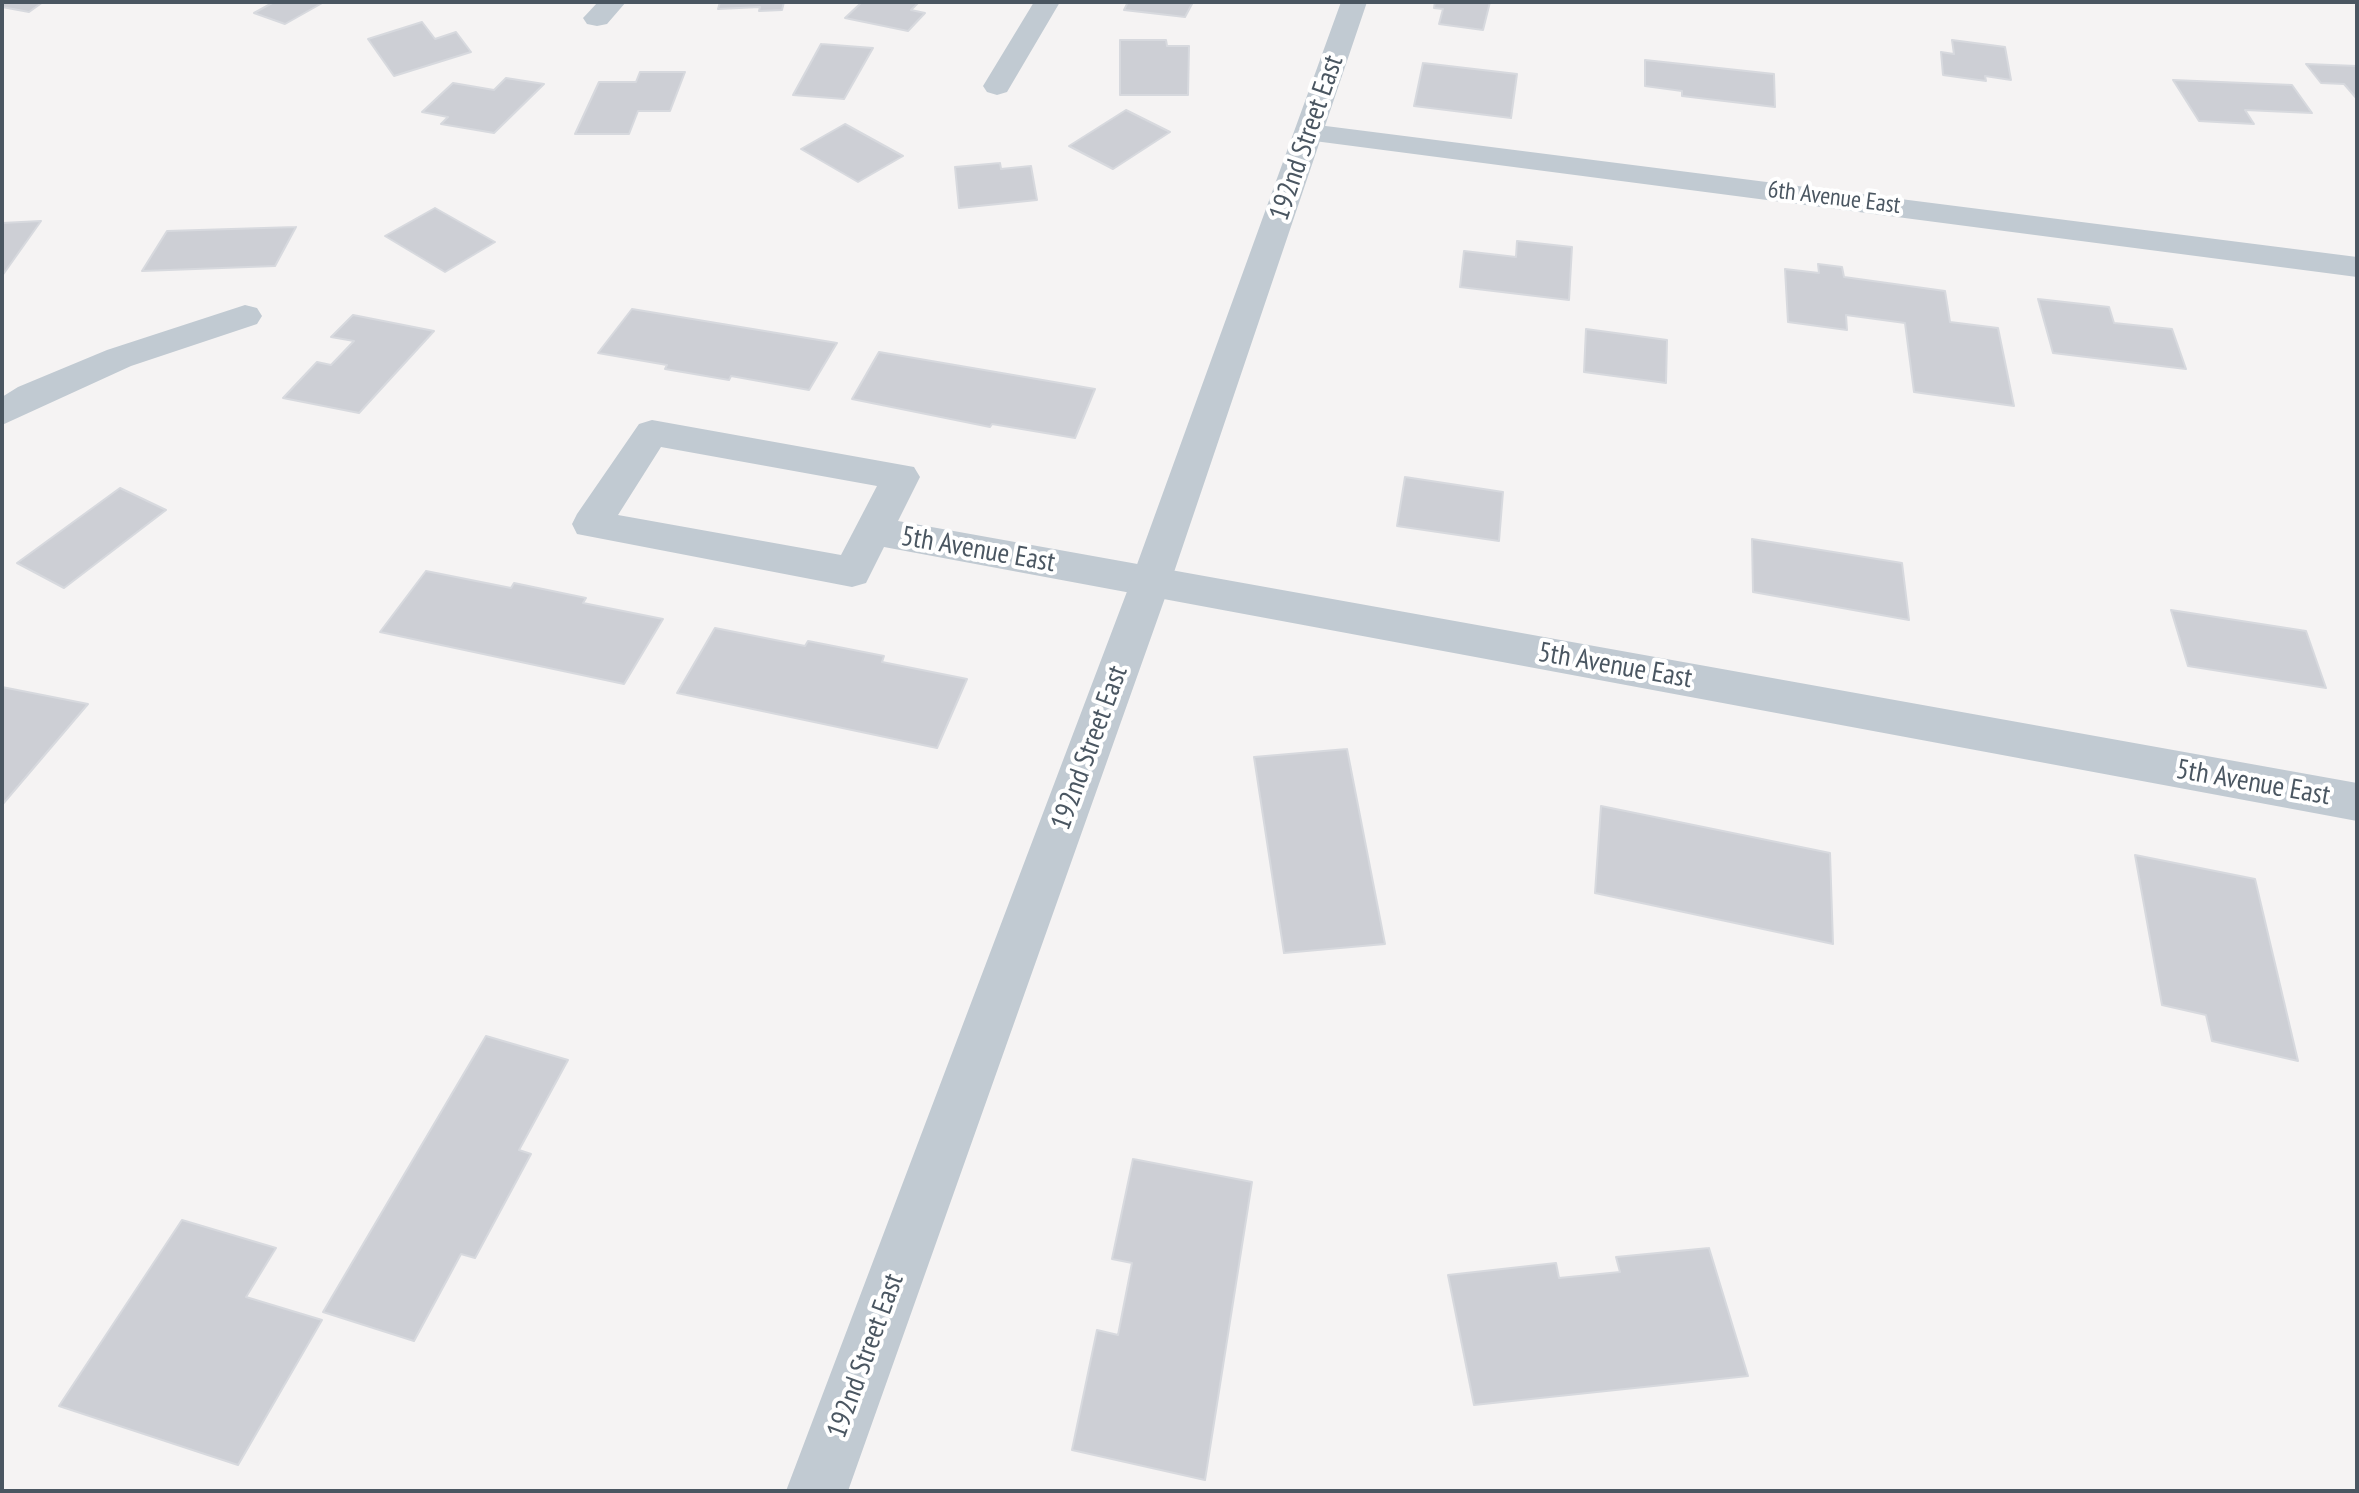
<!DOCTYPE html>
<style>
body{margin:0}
#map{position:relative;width:2359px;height:1493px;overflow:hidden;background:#f5f3f3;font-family:"PT Sans Narrow",sans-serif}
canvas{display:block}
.frame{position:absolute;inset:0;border:4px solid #4a5661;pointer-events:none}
</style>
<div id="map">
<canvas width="2359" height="1493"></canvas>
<div class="frame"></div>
</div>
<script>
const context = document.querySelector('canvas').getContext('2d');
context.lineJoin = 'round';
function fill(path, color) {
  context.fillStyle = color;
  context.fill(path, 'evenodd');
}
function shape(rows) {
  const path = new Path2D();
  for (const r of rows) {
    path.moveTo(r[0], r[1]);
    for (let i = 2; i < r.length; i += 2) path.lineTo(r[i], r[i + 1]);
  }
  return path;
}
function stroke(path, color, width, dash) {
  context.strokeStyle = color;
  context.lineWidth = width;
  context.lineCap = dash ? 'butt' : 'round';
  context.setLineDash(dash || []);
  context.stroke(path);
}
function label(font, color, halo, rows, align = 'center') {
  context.font = font + ' "PT Sans Narrow",sans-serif';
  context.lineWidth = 8;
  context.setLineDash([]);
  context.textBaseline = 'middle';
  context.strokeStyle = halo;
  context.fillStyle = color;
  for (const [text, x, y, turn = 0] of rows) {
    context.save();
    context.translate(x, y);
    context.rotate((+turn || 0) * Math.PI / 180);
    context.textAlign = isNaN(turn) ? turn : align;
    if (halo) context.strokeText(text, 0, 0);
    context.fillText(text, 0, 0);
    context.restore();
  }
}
const building = shape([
 [2,2,43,2,29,12,2,7,2,2],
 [274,2,324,2,285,24,254,13,274,2],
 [720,2,784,2,782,10,759,11,760,7,718,9,720,2],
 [862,2,919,2,911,10,925,13,908,31,845,18,862,2],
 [1128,2,1193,2,1185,17,1124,10,1128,2],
 [1435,2,1490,2,1483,30,1439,24,1443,9,1434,8,1435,2],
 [422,22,435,39,456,32,471,52,394,76,368,39,422,22],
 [1120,40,1166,40,1167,46,1189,46,1188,95,1120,95,1120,40],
 [1952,40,2005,47,2011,80,1985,76,1986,81,1943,75,1941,52,1954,54,1952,40],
 [821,44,873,48,844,99,793,95,821,44],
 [1645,60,1774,74,1775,107,1682,96,1682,91,1645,86,1645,60],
 [1423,63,1517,74,1511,118,1414,106,1423,63],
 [2306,64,2357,66,2357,99,2344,84,2321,83,2306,64],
 [640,72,685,72,670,111,638,111,629,134,575,134,599,82,636,82,640,72],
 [506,78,544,84,494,133,441,124,448,117,422,112,453,83,494,90,506,78],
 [2173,80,2292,85,2312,113,2245,110,2254,124,2199,121,2173,80],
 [1126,110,1170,132,1113,169,1069,146,1126,110],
 [845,124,903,156,858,182,801,149,845,124],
 [1000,163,1001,169,1031,166,1037,200,959,208,955,167,1000,163],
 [435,208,495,242,445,272,385,236,435,208],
 [41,221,2,276,2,223,41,221],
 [296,227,275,266,142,271,167,231,296,227],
 [1517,241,1572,247,1569,300,1460,287,1464,251,1516,257,1517,241],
 [1818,264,1842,267,1844,277,1945,291,1950,322,1998,328,2014,406,1914,392,1905,323,1846,315,1847,330,1788,322,1785,269,1819,273,1818,264],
 [2038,299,2109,307,2114,323,2172,329,2186,369,2053,353,2038,299],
 [632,309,837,343,809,390,731,376,729,380,665,369,667,365,598,353,632,309],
 [353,315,434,331,359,413,283,398,317,362,331,365,354,341,331,337,353,315],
 [1586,329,1667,340,1666,383,1584,372,1586,329],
 [879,352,1095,389,1075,438,992,424,990,427,852,399,879,352],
 [1405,477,1503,492,1499,541,1397,526,1405,477],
 [120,488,166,510,64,588,17,563,120,488],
 [1752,539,1902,563,1909,620,1753,592,1752,539],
 [426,571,511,588,514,583,586,598,583,603,663,619,624,684,380,632,426,571],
 [2171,610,2306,631,2326,688,2188,666,2171,610],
 [715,628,805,646,808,641,884,656,882,662,967,679,937,748,677,693,715,628],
 [2,687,88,704,2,805,2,687],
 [1347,749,1385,944,1284,953,1254,757,1347,749],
 [1601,806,1830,853,1833,944,1595,893,1601,806],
 [2135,855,2255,879,2298,1061,2212,1041,2206,1015,2162,1005,2135,855],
 [486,1036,568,1060,519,1150,531,1154,475,1258,461,1254,414,1341,323,1312,486,1036],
 [1133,1159,1252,1182,1205,1480,1072,1450,1097,1330,1118,1335,1132,1263,1112,1259,1133,1159],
 [182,1220,276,1248,246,1297,322,1320,238,1465,59,1406,182,1220],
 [1709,1248,1748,1376,1474,1405,1448,1275,1556,1263,1559,1278,1620,1272,1616,1257,1709,1248]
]);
const minor = shape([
 [598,2,626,2,607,24,597,26,587,24,583,18,598,2],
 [1034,2,1060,2,1007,92,997,95,987,92,983,86,1034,2],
 [1310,124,2357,257,2357,277,1299,139,1295,133,1299,127,1310,124],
 [245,305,257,308,262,316,257,324,131,366,2,425,2,397,18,387,107,350,245,305],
 [652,420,914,467,920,477,898,521,2357,783,2357,821,884,547,866,583,852,587,577,534,572,524,577,514,639,424,652,420],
 [661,447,877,486,841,555,618,515,661,447]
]);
const tertiary = shape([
 [1341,2,1367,2,1171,581,848,1491,786,1491,1131,581,1341,2]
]);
const farStreetnames = [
 ["6th Avenue East",1834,198,7]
];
const streetNames = [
 ["192nd Street East",1307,138,-71],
 ["5th Avenue East",978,550,10],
 ["5th Avenue East",1615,666,10],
 ["192nd Street East",1090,748,-70],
 ["5th Avenue East",2253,783,10],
 ["192nd Street East",866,1356,-70]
];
fill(building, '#cdcfd5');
stroke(building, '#d7d9de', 2);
fill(minor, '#c1cad2');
fill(tertiary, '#c1cad2');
label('24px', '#4a5661', '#fff', farStreetnames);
label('28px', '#4a5661', '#fff', streetNames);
</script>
